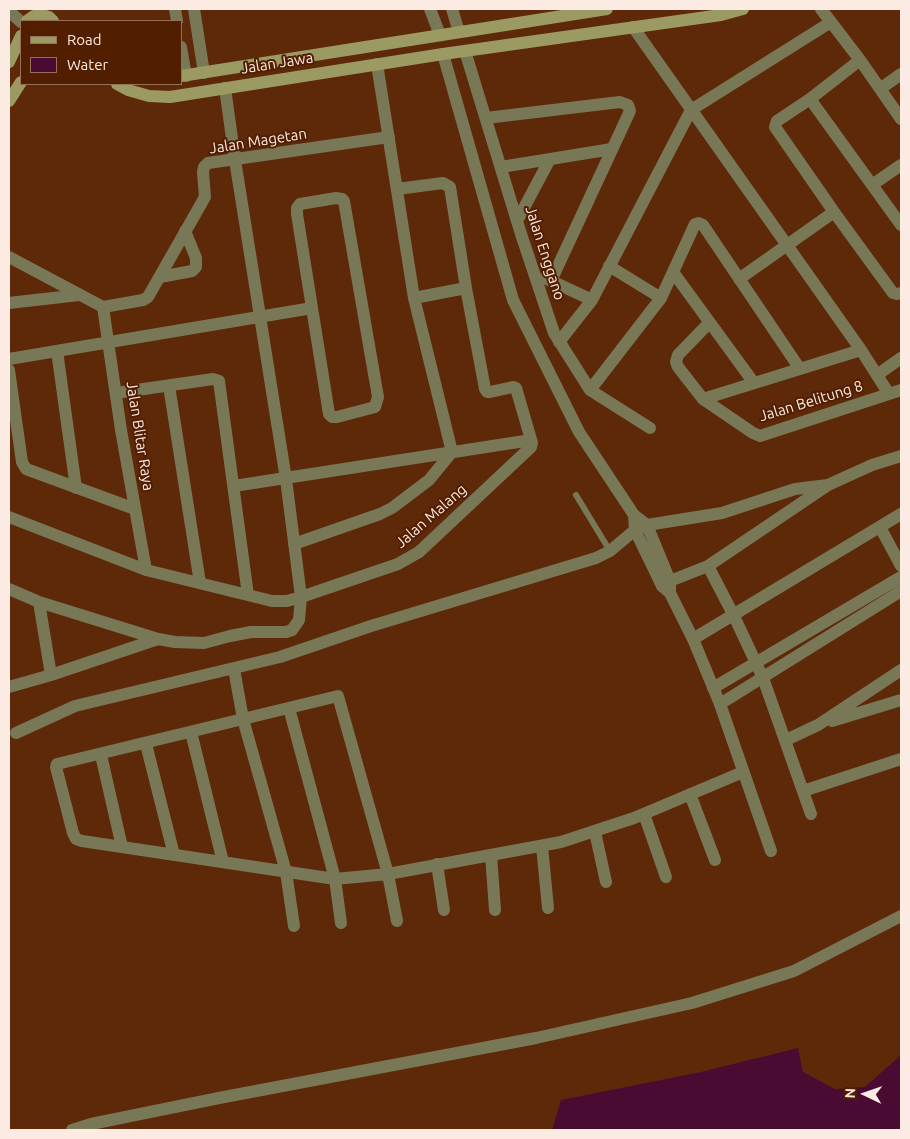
<!DOCTYPE html>
<style>
body{margin:0}
#map{position:relative;width:910px;height:1139px;overflow:hidden;background:#5e2909;font-family:Ubuntu,sans-serif}
canvas{display:block}
.frame{position:absolute;inset:0;border:10px solid #fcebe3;pointer-events:none}
.legend{position:absolute;left:20px;top:20px;width:162px;height:65px;box-sizing:border-box;background:#521e00;border:1px solid #96705b;margin:0;padding:6px 9px;list-style:none;font-size:15px;color:#fcebe3}
.legend li{display:flex;align-items:center;gap:10px;height:25px}
.legend b{width:25px;border:1px solid #96705b}
.north{position:absolute;left:840px;top:1069px;width:50px;height:50px;-webkit-text-stroke:4px #521e00;paint-order:stroke;rotate:273deg;font-size:14px;font-weight:700;line-height:20px;text-align:center;color:#fcebe3}
.north::after{content:'';display:block;margin:auto;width:18px;height:22px;background:#fcebe3;clip-path:polygon(50% 0,100% 100%,50% 72%,0 100%)}
</style>
<div id="map">
<canvas width="910" height="1139"></canvas>
<div class="frame"></div>
<ul class="legend">
<li><b style="height:6px;background:#9b9a63"></b>Road</li>
<li><b style="height:14px;background:#490b32"></b>Water</li>
</ul>
<div class="north">N</div>
</div>
<script>
const context = document.querySelector('canvas').getContext('2d');
context.lineJoin = 'round';
function fill(path, color) {
  context.fillStyle = color;
  context.fill(path, 'evenodd');
}
function shape(rows) {
  const path = new Path2D();
  for (const r of rows) {
    path.moveTo(r[0], r[1]);
    for (let i = 2; i < r.length; i += 2) path.lineTo(r[i], r[i + 1]);
  }
  return path;
}
function stroke(path, color, width, dash) {
  context.strokeStyle = color;
  context.lineWidth = width;
  context.lineCap = dash ? 'butt' : 'round';
  context.setLineDash(dash || []);
  context.stroke(path);
}
function label(font, color, halo, rows, align = 'center') {
  context.font = font + ' Ubuntu,sans-serif';
  context.lineWidth = 4;
  context.setLineDash([]);
  context.textBaseline = 'middle';
  context.strokeStyle = halo;
  context.fillStyle = color;
  for (const [text, x, y, turn = 0] of rows) {
    context.save();
    context.translate(x, y);
    context.rotate((+turn || 0) * Math.PI / 180);
    context.textAlign = isNaN(turn) ? turn : align;
    if (halo) context.strokeText(text, 0, 0);
    context.fillText(text, 0, 0);
    context.restore();
  }
}
const water = shape([
 [798,1048,803,1072,835,1089,865,1087,901,1055,901,1130,552,1130,561,1100,701,1072]
]);
const service = shape([
 [576,495,610,551]
]);
const minor = shape([
 [175,9,177,21],
 [194,9,204,73],
 [452,9,459,32],
 [821,9,860,60,901,119],
 [9,11,21,22],
 [633,27,861,350,889,394],
 [181,47,186,76],
 [465,51,521,234,554,333,590,390,650,428],
 [860,60,810,99,777,121,775,127,834,212,893,293,897,294,901,293],
 [880,89,901,74],
 [810,99,901,225],
 [486,118,620,102,628,105,630,111,551,281],
 [501,167,612,149],
 [872,185,901,165],
 [336,198,342,199,344,201,378,397,375,407,337,417,332,417,329,414,297,214,297,208,300,204,336,198],
 [517,221,550,159],
 [9,257,103,307],
 [609,266,661,298],
 [673,272,754,383],
 [160,277,192,271,196,267,196,258,185,231],
 [545,278,592,300],
 [739,279,834,212],
 [414,298,466,288],
 [9,303,79,295],
 [103,307,143,300,148,297,205,197,203,172,204,167,208,163,389,137],
 [103,307,121,430,146,570],
 [709,323,678,355,676,362,678,367,703,399,753,433,760,436,901,390],
 [559,342,592,300,691,110,831,22],
 [57,351,76,488],
 [9,359,312,308],
 [9,370,22,462,26,469,135,509],
 [877,375,901,358],
 [169,386,200,583],
 [590,390,661,298,695,224,699,223,703,225,800,369],
 [116,393,213,379,219,381,248,595],
 [703,399,861,350],
 [234,486,531,440],
 [9,517,146,570,272,601,287,601,301,597,398,564,419,552,531,447,532,443,516,388,513,387,490,392,487,392,485,389,466,288,450,187,443,183,397,189],
 [880,527,901,566],
 [294,544,380,514,392,508,429,480,452,452,414,298,377,64],
 [708,566,734,616,763,678,811,814],
 [662,586,670,581,708,566,828,485,872,465,901,456],
 [9,589,39,602,158,639,175,642,204,643,230,636,251,632,286,632,292,630,299,620,301,597,286,479,235,160,225,88],
 [39,602,51,675],
 [693,639,901,514],
 [234,669,243,719,286,872,294,926],
 [9,687,51,675,158,639],
 [720,704,771,851],
 [289,708,335,879,341,923],
 [832,721,901,700],
 [191,732,223,862],
 [16,733,75,706,280,657,371,626,596,558,610,551,635,530,647,525,722,513,795,489,828,485],
 [786,740,818,725,901,670],
 [146,744,174,855],
 [101,755,122,847],
 [803,791,901,759],
 [690,794,715,860],
 [644,814,666,877],
 [595,832,606,882],
 [542,846,548,908],
 [491,855,495,910],
 [437,864,444,910],
 [397,921,388,874,335,879,82,841,76,839,73,833,56,767,57,764,338,696,388,874,561,842,634,818,743,772],
 [72,1130,91,1124,219,1098,536,1038,692,1003,794,971,901,916]
]);
const tertiary = shape([
 [430,9,440,35],
 [443,54,513,300,579,432,634,515,647,525,670,581,670,593],
 [634,515,635,530,662,586,670,593,693,639,720,704,901,591],
 [713,688,901,577]
]);
const secondary = shape([
 [27,21,34,16,39,14,49,17,53,21],
 [9,62,21,36],
 [181,76,607,9],
 [117,84,128,90,149,96,170,97,443,54,721,15,743,9],
 [9,101,21,82]
]);
const streetNames = [
 ["Jalan Jawa",277,63,-9],
 ["Jalan Magetan",258,141,-9],
 ["Jalan Enggano",545,253,72],
 ["Jalan Belitung 8",811,401,-17],
 ["Jalan Blitar Raya",140,436,81],
 ["Jalan Malang",431,516,-41]
];
fill(water, '#490b32');
stroke(service, '#787856', 6);
stroke(minor, '#787856', 12);
stroke(tertiary, '#787856', 12);
stroke(secondary, '#9b9a63', 12);
label('15px', '#fcebe3', '#521e00', streetNames);
</script>
